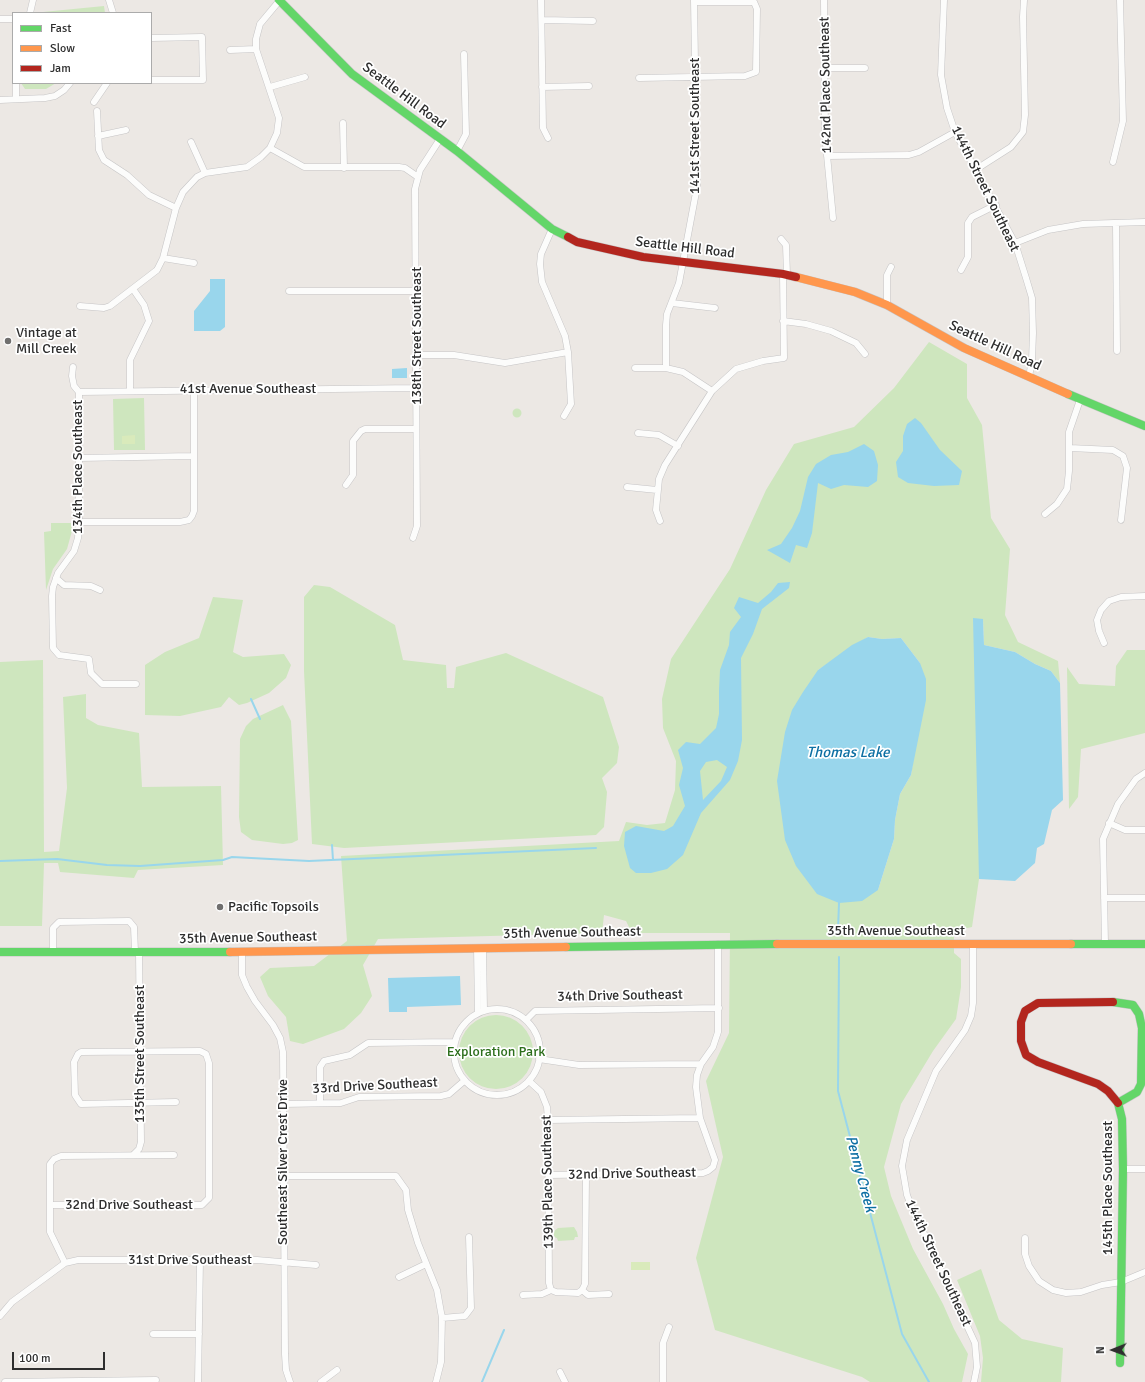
<!DOCTYPE html>
<style>
body{margin:0}
#map{position:relative;width:1145px;height:1382px;overflow:hidden;background:#ece8e4;font-family:Signika,sans-serif}
canvas{display:block}
.legend{position:absolute;left:12px;top:12px;width:140px;height:72px;box-sizing:border-box;background:#fff;border:1px solid #ababab;margin:0;padding:5px 7px;list-style:none;font-size:12px;color:#2e2e2e}
.legend li{display:flex;align-items:center;gap:8px;height:20px}
.legend b{width:20px;border:1px solid #ababab}
.north{position:absolute;left:1093px;top:1330px;width:40px;height:40px;-webkit-text-stroke:3px #fff;paint-order:stroke;rotate:269deg;font-size:11px;font-weight:700;line-height:16px;text-align:center;color:#2e2e2e}
.north::after{content:'';display:block;margin:auto;width:14px;height:18px;background:#2e2e2e;clip-path:polygon(50% 0,100% 100%,50% 72%,0 100%)}
.scale{position:absolute;left:12px;top:1352px;width:93px;height:18px;box-sizing:border-box;border:2px solid #2e2e2e;border-top:0;padding-left:5px;font-size:12px;line-height:14px;white-space:nowrap;color:#2e2e2e;-webkit-text-stroke:3px #fff;paint-order:stroke}
</style>
<div id="map">
<canvas width="1145" height="1382"></canvas>
<ul class="legend">
<li><b style="height:5px;background:#63d668"></b>Fast</li>
<li><b style="height:5px;background:#ff974d"></b>Slow</li>
<li><b style="height:5px;background:#b3261e"></b>Jam</li>
</ul>
<div class="north">N</div>
<div class="scale">100 m</div>
</div>
<script>
const context = document.querySelector('canvas').getContext('2d');
context.lineJoin = 'round';
function fill(path, color) {
  context.fillStyle = color;
  context.fill(path, 'evenodd');
}
function shape(rows) {
  const path = new Path2D();
  for (const r of rows) {
    if (r.length === 3) {
      path.moveTo(r[0] + r[2], r[1]);
      path.arc(r[0], r[1], r[2], 0, 2 * Math.PI);
      continue;
    }
    path.moveTo(r[0], r[1]);
    for (let i = 2; i < r.length; i += 2) path.lineTo(r[i], r[i + 1]);
  }
  return path;
}
function stroke(path, color, width, dash) {
  context.strokeStyle = color;
  context.lineWidth = width;
  context.lineCap = dash ? 'butt' : 'round';
  context.setLineDash(dash || []);
  context.stroke(path);
}
function label(font, color, halo, rows, align = 'center') {
  context.font = font + ' Signika,sans-serif';
  context.lineWidth = 3.5;
  context.setLineDash([]);
  context.textBaseline = 'middle';
  context.strokeStyle = halo;
  context.fillStyle = color;
  for (const [text, x, y, turn = 0] of rows) {
    context.save();
    context.translate(x, y);
    context.rotate((+turn || 0) * Math.PI / 180);
    context.textAlign = isNaN(turn) ? turn : align;
    if (halo) context.strokeText(text, 0, 0);
    context.fillText(text, 0, 0);
    context.restore();
  }
}
const green = shape([
 [104,6,105,13,43,13,43,12],
 [21,83,56,83,46,89,25,89],
 [929,342,967,364,967,398,982,425,991,518,1010,549,1005,615,1018,642,1058,661,1060,683,1051,671,1035,664,1015,652,984,645,983,619,979,879,972,927,954,931,954,953,961,959,961,987,956,1019,933,1051,901,1104,884,1167,891,1196,913,1249,943,1304,954,1329,968,1354,962,1382,870,1382,862,1377,715,1330,696,1258,723,1157,706,1081,729,1033,730,933,632,933,626,921,604,915,602,933,378,939,363,965,372,996,361,1013,344,1029,303,1044,290,1041,286,1017,268,996,260,977,270,968,314,966,347,941,341,856,619,841,626,822,647,825,665,823,675,790,676,761,663,728,662,699,671,659,730,569,766,490,794,444,854,427,894,388],
 [868,637,882,639,901,638,920,663,915,748,911,775,900,794,895,820,894,839,878,890,818,670],
 [144,398,145,450,114,450,113,399],
 [517,413,4.5],
 [51,523,71,523,72,531,67,549,53,569,46,590,44,532,51,531],
 [314,585,330,587,395,625,403,660,446,665,447,688,454,688,456,667,506,653,603,697,619,747,617,763,602,778,607,792,604,827,596,835,344,848,312,844,304,671,304,597],
 [213,597,243,600,233,652,243,657,284,654,291,665,286,678,269,693,247,703,239,705,229,697,221,707,180,716,145,715,145,665,165,652,199,638],
 [1127,650,1145,650,1145,733,1081,749,1078,797,1069,809,1067,667,1079,684,1115,686,1116,666],
 [43,660,44,852,59,851,67,788,63,697,86,694,86,718,98,725,139,733,142,787,221,786,223,865,138,870,134,878,60,872,58,863,44,863,42,926,0,926,0,662],
 [283,705,291,721,298,840,292,843,283,844,252,840,241,832,239,817,240,739,246,726,253,719],
 [496,1052,37],
 [574,1227,577,1232,578,1237,575,1237,574,1240,558,1241,557,1238,554,1237,554,1231,558,1228],
 [981,1269,999,1320,1022,1339,1063,1348,1061,1382,981,1382,983,1358,980,1336,957,1280]
]);
const pitch = shape([
 [135,435,135,444,122,444,122,436],
 [631,1262,650,1262,650,1270,631,1270]
]);
const water = shape([
 [210,279,225,279,225,327,220,331,194,331,194,311,210,291],
 [407,368,407,378,392,378,392,369],
 [915,418,921,423,940,450,962,471,959,485,934,486,908,483,898,477,896,462,903,451,903,436,907,424],
 [864,444,874,451,878,465,877,481,868,487,844,485,831,489,818,483,812,533,807,548,796,545,790,563,767,550,781,544,792,528,800,511,808,477,816,464,831,455,848,452],
 [790,582,789,588,762,609,753,634,741,658,742,740,738,761,730,780,701,813,683,855,667,869,651,873,636,873,630,868,624,846,625,832,636,826,664,831,673,826,685,806,679,785,683,768,678,750,686,742,700,744,716,728,719,714,719,691,720,670,729,645,730,632,741,617,734,608,739,597,758,603,771,592,778,583],
 [717,760,727,767,721,781,703,800,700,771,706,762],
 [973,618,983,619,984,645,1015,652,1035,664,1051,671,1060,683,1063,800,1052,810,1044,844,1037,848,1035,863,1015,881,979,879],
 [868,637,882,639,901,638,920,663,926,679,926,700,911,775,900,794,895,820,894,839,878,890,862,901,839,903,817,894,796,866,785,840,777,781,785,732,792,710,803,692,818,670,852,645],
 [460,976,461,1005,407,1007,407,1012,389,1012,388,978]
]);
const stream = shape([
 [251,699,260,719],
 [332,845,333,860],
 [0,861,57,859,107,865,140,866,223,860,232,857,309,861,596,848],
 [838,930,839,903],
 [839,957,838,1091,902,1334,929,1382],
 [482,1382,504,1330]
]);
const street = shape([
 [109,0,113,13],
 [541,0,543,128,548,138],
 [824,0,825,134,833,218],
 [944,0,941,75,947,108,955,132,1015,243,1026,278,1032,298,1033,333,1032,360,1029,377],
 [30,13,33,0],
 [0,19,13,19],
 [542,20,593,21],
 [151,38,202,37,203,80,151,80],
 [230,50,256,49],
 [825,68,865,68],
 [639,78,745,76,756,72,757,9,754,2,694,2],
 [16,83,16,99],
 [270,87,305,77],
 [542,87,589,86],
 [0,100,45,98,55,96,64,90,70,83],
 [94,102,107,83],
 [97,111,99,150,104,160,127,175,149,195,176,208],
 [343,123,344,168],
 [98,136,126,130],
 [191,142,205,173],
 [270,148,304,167,399,167,405,168,418,177],
 [457,151,466,134,464,54],
 [827,156,909,155,919,152,955,132],
 [1113,162,1123,121,1120,0],
 [975,170,1011,147,1023,132,1025,115,1023,17,1024,0],
 [1116,223,1117,351],
 [552,229,541,254,540,264,542,282,565,336,568,352,571,404,564,416],
 [781,239,786,245,787,275],
 [1015,243,1048,230,1083,224,1145,222],
 [163,258,194,263],
 [961,270,968,257,968,223,972,217,996,205],
 [289,291,417,291],
 [672,303,715,308],
 [887,305,887,275,891,267],
 [80,306,104,308,110,306,157,270,163,258,176,208,183,192,197,177,205,173,247,167,261,157,270,148,277,133,279,118,256,49,256,39,260,24,280,0],
 [783,321,806,324,831,331,856,343,865,354],
 [418,355,454,355,505,363,568,352],
 [73,367,72,376,74,386,79,392,79,522,78,538,74,551,58,573,53,587,52,596,53,648,59,655,89,659,91,673,102,684,136,684],
 [635,368,666,368,683,372,712,391],
 [666,368,666,325,667,314,679,283,697,187,694,0],
 [130,390,130,360,149,321,144,305,133,289],
 [79,392,417,388],
 [638,433,659,435,678,446],
 [1070,448,1113,450,1123,456,1127,468,1121,520],
 [79,458,193,456],
 [346,485,353,475,353,441,361,431,365,429,416,429],
 [627,487,657,490],
 [1045,514,1057,504,1067,489,1069,471,1069,432,1080,400],
 [660,521,656,510,659,479,665,465,712,391,736,369,763,361,784,358,783,274],
 [79,522,180,522,189,520,192,516,194,511,194,390],
 [413,538,417,526,415,189,420,170,440,139],
 [56,578,64,585,91,586,100,590],
 [1104,643,1099,631,1097,620,1101,610,1109,601,1121,597,1145,596],
 [1109,823,1125,830,1145,830],
 [1104,898,1145,898],
 [973,944,973,1003,971,1016,965,1030,936,1071,907,1140,902,1166,907,1195,912,1208,975,1343,977,1367,974,1382],
 [1105,944,1103,839,1118,804,1136,779,1145,773],
 [477,948,478,1013],
 [483,948,484,1010],
 [53,952,53,928,59,922,129,921,134,927,135,952],
 [242,952,242,975,247,987,255,1001,273,1025,280,1038,283,1052,285,1354,286,1370,290,1382],
 [497,1052,43],
 [526,1020,535,1011,719,1008],
 [539,1059,579,1065,701,1064],
 [529,1081,541,1092,547,1107,548,1120,549,1283,551,1290],
 [320,1103,320,1067,324,1061,350,1055,368,1043,454,1042],
 [283,1104,341,1103,359,1097,441,1096,449,1094,464,1081],
 [548,1120,700,1118],
 [134,1154,139,1149,141,1142,139,952],
 [1123,1169,1145,1169],
 [549,1175,703,1173,708,1171,713,1167,715,1160,700,1118,696,1087,697,1075,701,1064,713,1047,718,1032,718,944],
 [283,1176,396,1176,406,1190,408,1210,418,1243,437,1290,442,1318,441,1362,436,1382],
 [50,1205,202,1205,209,1198,209,1063,206,1054,200,1051,81,1052,78,1054,74,1062,75,1095,81,1104,176,1102],
 [1025,1238,1025,1254,1029,1266,1039,1281,1053,1290,1066,1293,1081,1292,1102,1285,1121,1282,1145,1272],
 [65,1263,50,1232,50,1164,54,1159,61,1156,174,1155],
 [399,1277,426,1264],
 [582,1290,585,1284,586,1176],
 [523,1295,542,1294,551,1290,556,1292,578,1293,582,1290,588,1295,609,1294],
 [0,1316,12,1302,65,1263,78,1260,257,1260,316,1265],
 [442,1318,465,1316,471,1308,469,1237],
 [153,1334,199,1334],
 [560,1372,565,1382],
 [5,1382,156,1380],
 [198,1382,200,1260],
 [321,1382,337,1370],
 [663,1382,663,1343,669,1327]
]);
const fast = shape([
 [279,0,352,74,457,151,552,229,568,237],
 [1068,394,1145,426],
 [1071,944,1145,944],
 [566,947,777,944],
 [0,952,230,952],
 [1113,1002,1133,1005,1139,1014,1142,1028,1141,1084,1137,1092,1118,1103,1122,1119,1123,1169,1120,1363]
]);
const slow = shape([
 [796,277,855,292,887,305,964,348,1068,394],
 [777,944,1071,944],
 [230,952,566,947]
]);
const jam = shape([
 [568,237,577,242,643,257,783,274,796,277],
 [1113,1002,1038,1003,1025,1011,1021,1022,1021,1041,1026,1055,1038,1062,1098,1084,1108,1091,1118,1103]
]);
const markers = [
 [8,341,4,"#706f6e"],
 [220,907,4,"#706f6e"]
];
const streetNames = [
 ["142nd Place Southeast",826,85,-91],
 ["Seattle Hill Road",404,96,37],
 ["141st Street Southeast",695,126,-90],
 ["144th Street Southeast",985,189,64],
 ["Seattle Hill Road",685,248,7],
 ["138th Street Southeast",417,336,-90],
 ["Seattle Hill Road",995,346,25],
 ["41st Avenue Southeast",248,389],
 ["134th Place Southeast",78,467,-90],
 ["35th Avenue Southeast",896,931],
 ["35th Avenue Southeast",572,933,-1],
 ["35th Avenue Southeast",248,938,-1],
 ["34th Drive Southeast",620,996,-1],
 ["135th Street Southeast",140,1054,-90],
 ["33rd Drive Southeast",375,1086,-3],
 ["Southeast Silver Crest Drive",283,1162,-90],
 ["32nd Drive Southeast",632,1174,-1],
 ["139th Place Southeast",548,1182,-91],
 ["145th Place Southeast",1108,1188,-90],
 ["32nd Drive Southeast",129,1205],
 ["31st Drive Southeast",190,1260],
 ["144th Street Southeast",938,1263,65]
];
const poiNames = [
 ["Vintage at",16,333],
 ["Mill Creek",16,349],
 ["Pacific Topsoils",228,907]
];
const parkNames = [
 ["Exploration Park",496,1052]
];
const waterNames = [
 ["Thomas Lake",848,753],
 ["Penny Creek",860,1174,75]
];
fill(green, '#cee6be');
fill(pitch, '#d9eabb');
fill(water, '#99d6ec');
stroke(stream, '#99d6ec', 2);
stroke(street, '#c5c4c5', 7);
stroke(fast, '#c5c4c5', 9);
stroke(slow, '#c5c4c5', 9);
stroke(jam, '#c5c4c5', 9);
stroke(street, '#fcfcfb', 6);
stroke(fast, '#63d668', 8);
stroke(slow, '#ff974d', 8);
stroke(jam, '#b3261e', 8);
for (const [x, y, r, color] of markers) {
  const dot = new Path2D();
  dot.arc(x, y, r, 0, 2 * Math.PI);
  context.fillStyle = color;
  context.fill(dot);
  stroke(dot, '#fff', 1.5);
}
label('14px', '#2e2e2e', '#fff', streetNames);
label('14px', '#2e2e2e', '#fff', poiNames, 'left');
label('14px', '#2c6e1b', '#fff', parkNames);
label('italic 15px', '#0d6fa3', '#fff', waterNames);
</script>
